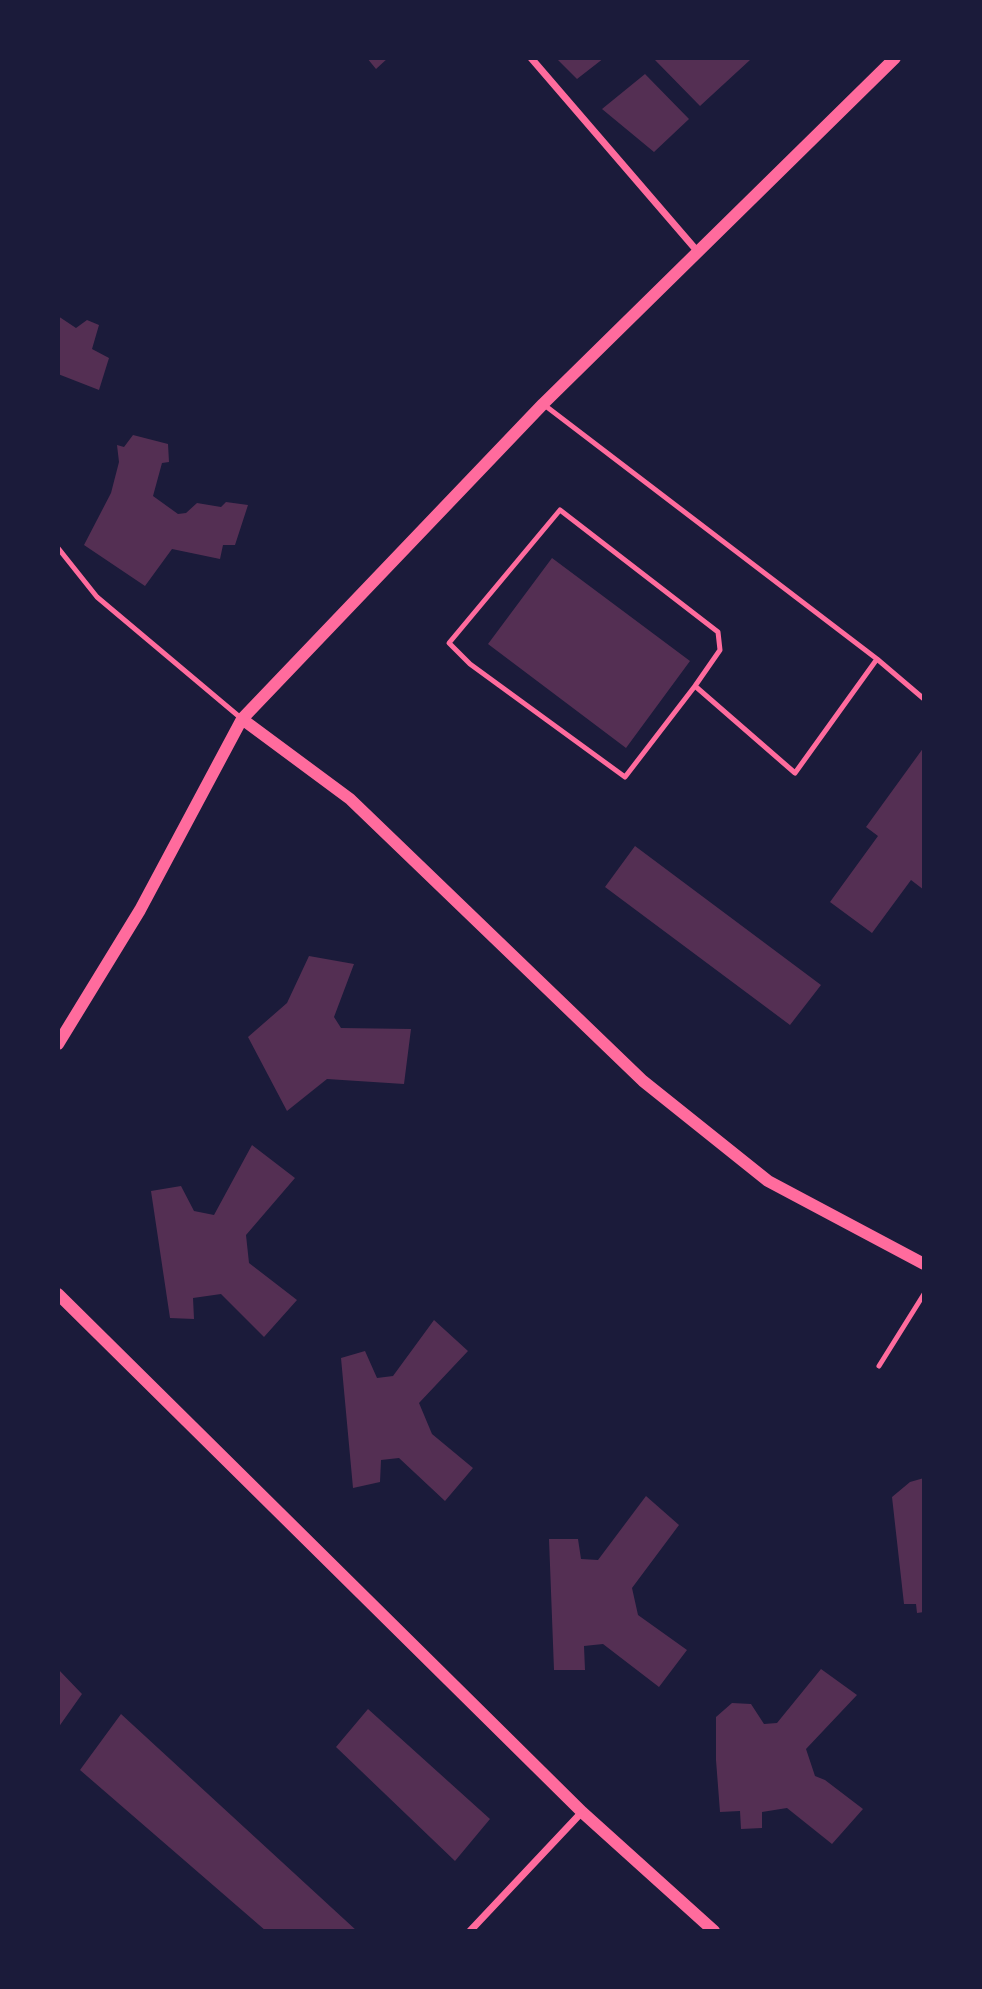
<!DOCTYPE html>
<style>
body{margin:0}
#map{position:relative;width:982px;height:1989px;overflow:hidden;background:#1b1b3a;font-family:"IBM Plex Sans",sans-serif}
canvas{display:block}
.frame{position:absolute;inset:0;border:60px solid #1b1b3a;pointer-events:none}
</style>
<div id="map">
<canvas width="982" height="1989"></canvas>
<div class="frame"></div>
</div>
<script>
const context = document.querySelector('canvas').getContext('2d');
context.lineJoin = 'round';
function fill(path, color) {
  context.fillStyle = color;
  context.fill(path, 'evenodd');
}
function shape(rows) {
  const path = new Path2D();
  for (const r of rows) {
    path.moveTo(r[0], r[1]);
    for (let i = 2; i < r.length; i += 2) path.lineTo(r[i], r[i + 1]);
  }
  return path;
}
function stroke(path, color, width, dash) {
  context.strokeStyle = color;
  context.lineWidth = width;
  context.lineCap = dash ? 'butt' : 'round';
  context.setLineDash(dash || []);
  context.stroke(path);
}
const building = shape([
 [367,58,388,58,376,69],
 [556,58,604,58,577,79],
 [658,58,747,58,750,60,700,106,655,60],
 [645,74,689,119,654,152,602,109],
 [58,316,76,328,87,320,99,325,92,349,109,358,99,390,58,374],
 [133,435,168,444,169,462,162,463,153,496,178,514,186,513,197,503,221,507,226,502,248,505,235,545,223,545,220,559,172,549,145,586,84,545,111,493,119,462,117,445,124,447],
 [552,558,690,661,626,748,488,644],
 [924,747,924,890,911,880,872,933,830,902,878,836,866,827],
 [635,846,821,985,790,1025,605,887],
 [309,956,354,964,334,1017,341,1028,411,1029,404,1084,327,1079,287,1111,248,1037,287,1003],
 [252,1145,295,1178,246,1235,249,1263,297,1300,264,1337,221,1294,193,1298,194,1319,170,1318,151,1191,181,1186,194,1211,214,1215],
 [434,1320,468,1351,419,1403,432,1434,473,1468,445,1501,399,1458,381,1460,380,1482,353,1488,341,1358,365,1351,377,1378,393,1376],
 [924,1478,924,1612,917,1613,916,1604,904,1604,892,1497,910,1482],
 [646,1496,679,1525,632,1588,638,1615,687,1650,659,1687,603,1644,584,1646,585,1670,554,1670,549,1539,578,1539,581,1559,598,1560],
 [58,1669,82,1694,58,1728],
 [821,1669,857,1695,806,1749,815,1776,825,1780,863,1809,832,1844,787,1808,762,1812,762,1828,741,1829,740,1811,720,1812,716,1760,716,1717,732,1703,751,1704,764,1724,777,1723],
 [368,1709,490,1819,455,1861,336,1747],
 [121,1714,357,1931,266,1931,80,1770]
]);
const service = shape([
 [543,404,877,659,795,773,695,686,625,777,470,664,449,643,560,510,718,632,720,650,695,686],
 [58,548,97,597,242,719],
 [877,659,924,699],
 [879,1366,924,1294]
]);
const minor = shape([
 [531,58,698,252],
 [470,1931,582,1812]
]);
const tertiary = shape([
 [242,719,350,799,643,1081,768,1181,924,1264],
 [58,1044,140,910,242,719,543,404,895,58],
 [58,1294,582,1812,714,1931]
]);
fill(building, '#542f53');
stroke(service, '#ff6b9d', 5);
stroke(minor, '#ff6b9d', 7);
stroke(tertiary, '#ff6b9d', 12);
</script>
